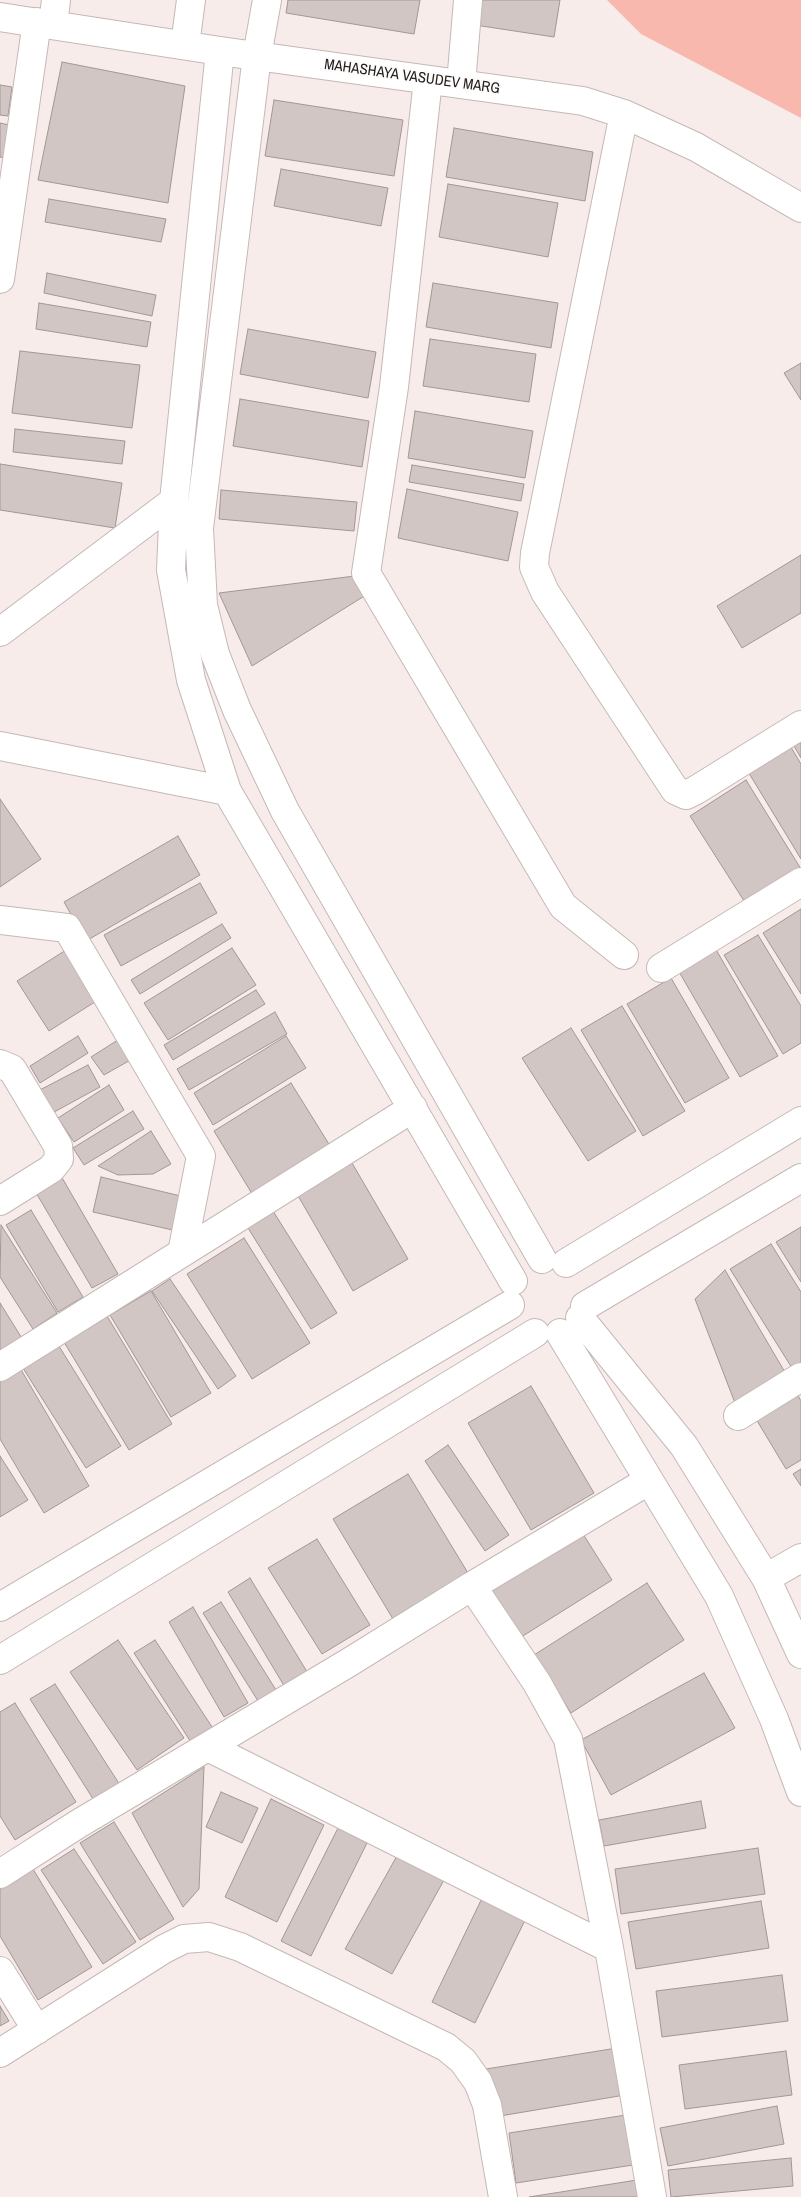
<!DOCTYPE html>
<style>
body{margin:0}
canvas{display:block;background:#f8ecea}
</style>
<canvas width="801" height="2197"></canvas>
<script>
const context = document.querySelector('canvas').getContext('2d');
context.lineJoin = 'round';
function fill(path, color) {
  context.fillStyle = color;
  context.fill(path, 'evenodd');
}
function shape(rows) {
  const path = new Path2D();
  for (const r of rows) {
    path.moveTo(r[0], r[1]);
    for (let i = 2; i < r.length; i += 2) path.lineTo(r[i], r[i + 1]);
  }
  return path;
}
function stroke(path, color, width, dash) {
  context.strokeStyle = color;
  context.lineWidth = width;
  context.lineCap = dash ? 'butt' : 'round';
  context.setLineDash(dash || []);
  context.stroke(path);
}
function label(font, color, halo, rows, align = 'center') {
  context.font = font + ' "Archivo Narrow",sans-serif';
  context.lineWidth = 4;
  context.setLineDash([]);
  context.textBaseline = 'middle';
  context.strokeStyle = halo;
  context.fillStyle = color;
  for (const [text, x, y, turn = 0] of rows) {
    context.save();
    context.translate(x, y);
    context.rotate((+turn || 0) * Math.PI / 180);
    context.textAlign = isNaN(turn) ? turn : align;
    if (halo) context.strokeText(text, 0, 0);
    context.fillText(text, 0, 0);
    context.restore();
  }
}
const green = shape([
 [607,0,801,0,801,118,641,34]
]);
const building = shape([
 [288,0,420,0,414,34,286,13,288,0],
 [479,0,560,0,554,37,475,25,479,0],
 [62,62,185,86,168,203,38,180,62,62],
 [0,85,12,87,8,116,0,115,0,85],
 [274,100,403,120,394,176,265,156,274,100],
 [0,123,14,126,8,159,0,157,0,123],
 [454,128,593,152,585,201,446,177,454,128],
 [281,169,388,188,381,226,274,206,281,169],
 [448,184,558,203,548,257,439,237,448,184],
 [49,199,166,219,161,242,45,222,49,199],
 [47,273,156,295,152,316,44,293,47,273],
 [433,283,558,303,551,348,426,327,433,283],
 [39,303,151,322,147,347,36,329,39,303],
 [248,329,376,352,368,398,240,374,248,329],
 [430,339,536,354,529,402,423,386,430,339],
 [20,351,140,365,132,428,12,413,20,351],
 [801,363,801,400,784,373,801,363],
 [240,399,369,421,362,467,233,446,240,399],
 [415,411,533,431,525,478,408,458,415,411],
 [15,429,125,441,122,464,13,452,15,429],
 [0,464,122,483,115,528,0,510,0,464],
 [412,465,524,484,521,501,409,482,412,465],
 [407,489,518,512,508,561,398,538,407,489],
 [221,490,357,502,354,531,219,519,221,490],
 [801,555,801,613,742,648,717,606,801,555],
 [355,576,366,595,252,666,219,593,355,576],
 [786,739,801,764,801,859,744,765,786,739],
 [801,742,801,758,794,746,801,742],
 [746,780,801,869,746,904,690,816,746,780],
 [0,799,41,859,0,887,0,799],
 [178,836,200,875,86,941,64,902,178,836],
 [200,883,217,913,121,966,104,935,200,883],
 [801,909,801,994,763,933,801,909],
 [222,924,231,938,140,994,131,980,222,924],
 [758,935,801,1006,801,1043,783,1054,724,955,758,935],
 [232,948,256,985,168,1040,144,1003,232,948],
 [715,948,778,1056,740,1077,678,970,715,948],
 [66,950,98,1000,49,1031,17,981,66,950],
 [671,978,729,1078,685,1103,627,1004,671,978],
 [256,990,265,1004,173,1060,164,1045,256,990],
 [622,1006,685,1111,643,1136,581,1030,622,1006],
 [275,1012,287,1034,189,1090,177,1069,275,1012],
 [571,1028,636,1131,588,1161,522,1058,571,1028],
 [78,1036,88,1053,40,1083,30,1066,78,1036],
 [286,1036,306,1068,213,1125,194,1093,286,1036],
 [121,1038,134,1058,104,1075,91,1057,121,1038],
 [88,1065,100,1087,45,1117,32,1094,88,1065],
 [291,1083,332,1149,254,1197,214,1131,291,1083],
 [109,1085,124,1110,74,1142,58,1118,109,1085],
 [133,1111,144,1129,84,1165,73,1148,133,1111],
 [151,1131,171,1164,153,1174,118,1175,98,1166,151,1131],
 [352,1163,408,1259,353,1291,297,1194,352,1163],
 [61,1176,118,1274,92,1288,35,1191,61,1176],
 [101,1177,185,1197,177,1231,93,1212,101,1177],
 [31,1210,83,1297,58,1312,6,1225,31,1210],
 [273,1211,337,1313,311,1329,248,1228,273,1211],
 [1,1225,57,1313,33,1329,0,1277,1,1225],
 [801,1227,801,1282,776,1242,801,1227],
 [244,1238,310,1343,252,1379,187,1274,244,1238],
 [771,1244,801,1292,801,1363,792,1368,730,1269,771,1244],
 [725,1270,786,1374,735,1403,695,1299,725,1270],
 [170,1279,236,1376,218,1389,152,1291,170,1279],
 [151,1291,211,1393,171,1417,110,1315,151,1291],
 [0,1303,23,1340,0,1355,0,1303],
 [107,1316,172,1424,129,1450,64,1342,107,1316],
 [57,1343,121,1446,86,1468,21,1365,57,1343],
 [20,1368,89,1486,44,1513,0,1439,0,1380,20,1368],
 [531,1386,594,1493,531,1530,468,1423,531,1386],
 [797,1394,801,1401,801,1460,786,1469,756,1419,797,1394],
 [448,1445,509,1535,485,1551,425,1461,448,1445],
 [0,1456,28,1500,0,1517,0,1456],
 [801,1469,801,1486,793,1474,801,1469],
 [408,1474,471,1578,396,1624,333,1519,408,1474],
 [578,1526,612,1580,518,1639,484,1586,578,1526],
 [317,1539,370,1625,322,1654,268,1568,317,1539],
 [250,1578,309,1675,286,1689,228,1592,250,1578],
 [647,1583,684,1640,571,1713,534,1655,647,1583],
 [221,1602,281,1698,263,1709,203,1613,221,1602],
 [193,1607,248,1703,224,1717,169,1622,193,1607],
 [118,1640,184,1738,137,1770,70,1672,118,1640],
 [155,1640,216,1733,194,1747,134,1653,155,1640],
 [704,1673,735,1728,611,1795,581,1740,704,1673],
 [55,1684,120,1785,95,1802,30,1699,55,1684],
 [15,1703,76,1802,15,1840,0,1816,0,1712,15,1703],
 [204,1767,199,1889,183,1907,132,1813,204,1767],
 [221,1792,258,1808,242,1843,206,1827,221,1792],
 [271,1799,324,1825,277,1922,225,1897,271,1799],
 [701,1801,706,1828,604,1846,599,1820,701,1801],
 [114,1822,174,1919,140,1940,80,1843,114,1822],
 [338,1828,367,1843,311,1956,281,1941,338,1828],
 [758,1848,765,1894,621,1914,615,1869,758,1848],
 [74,1849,136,1942,103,1964,41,1870,74,1849],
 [398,1854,444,1880,392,1974,345,1949,398,1854],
 [33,1869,92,1967,38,2000,0,1936,0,1889,33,1869],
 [485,1892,528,1914,475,2023,432,2002,485,1892],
 [761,1901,769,1948,636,1969,628,1922,761,1901],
 [782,1975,788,2021,662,2037,656,1991,782,1975],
 [0,2006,9,2021,0,2026,0,2006],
 [617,2048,625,2095,494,2117,486,2069,617,2048],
 [786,2051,792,2095,685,2109,679,2065,786,2051],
 [777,2106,784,2144,668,2166,660,2128,777,2106],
 [626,2115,633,2165,516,2183,509,2133,626,2115],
 [791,2158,793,2186,671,2197,668,2170,791,2158],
 [637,2180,640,2197,529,2197,637,2180]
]);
const minor = shape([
 [267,0,257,56,199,528,203,605,215,654,237,710,285,811,542,1259],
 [0,17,220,51,583,101,624,114,696,147,801,208],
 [53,25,56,0],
 [185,45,191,0],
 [220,51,174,501,171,570,191,680,227,791,513,1281],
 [428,80,394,387,366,573,563,906,624,955],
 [461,84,468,0],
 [624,114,535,553,534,567,545,592,675,790,686,795,696,790,801,725],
 [0,279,37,22],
 [0,632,174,501],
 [0,746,227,791],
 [0,920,67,928,201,1156,182,1253],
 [661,968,801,882],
 [0,1064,12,1069,58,1146,59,1159,51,1169,0,1201],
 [566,1263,801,1121],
 [585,1306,801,1178],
 [580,1318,684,1446,766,1578,801,1654],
 [560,1333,719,1596,774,1719,801,1792],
 [0,1367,413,1108],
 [738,1416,801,1377],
 [766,1578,801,1558],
 [472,1586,648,1481],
 [0,1607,510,1305],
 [0,1660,535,1333],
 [208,1747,609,1948],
 [0,1874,78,1824,348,1663,472,1586,537,1683,568,1739,609,1948,652,2197],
 [0,1971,37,2030],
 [0,2053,164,1949,184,1939,209,1937,240,1947,446,2047,463,2061,478,2082,487,2105,503,2197]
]);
const streetNames = [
 ["MAHASHAYA VASUDEV MARG",412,77,8]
];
fill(green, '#f8b8ad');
fill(building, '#d2c6c4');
stroke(building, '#a29795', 1);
stroke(minor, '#c4b9b7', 30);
stroke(minor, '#fff', 28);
label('15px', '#24201f', '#fefcfb', streetNames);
</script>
